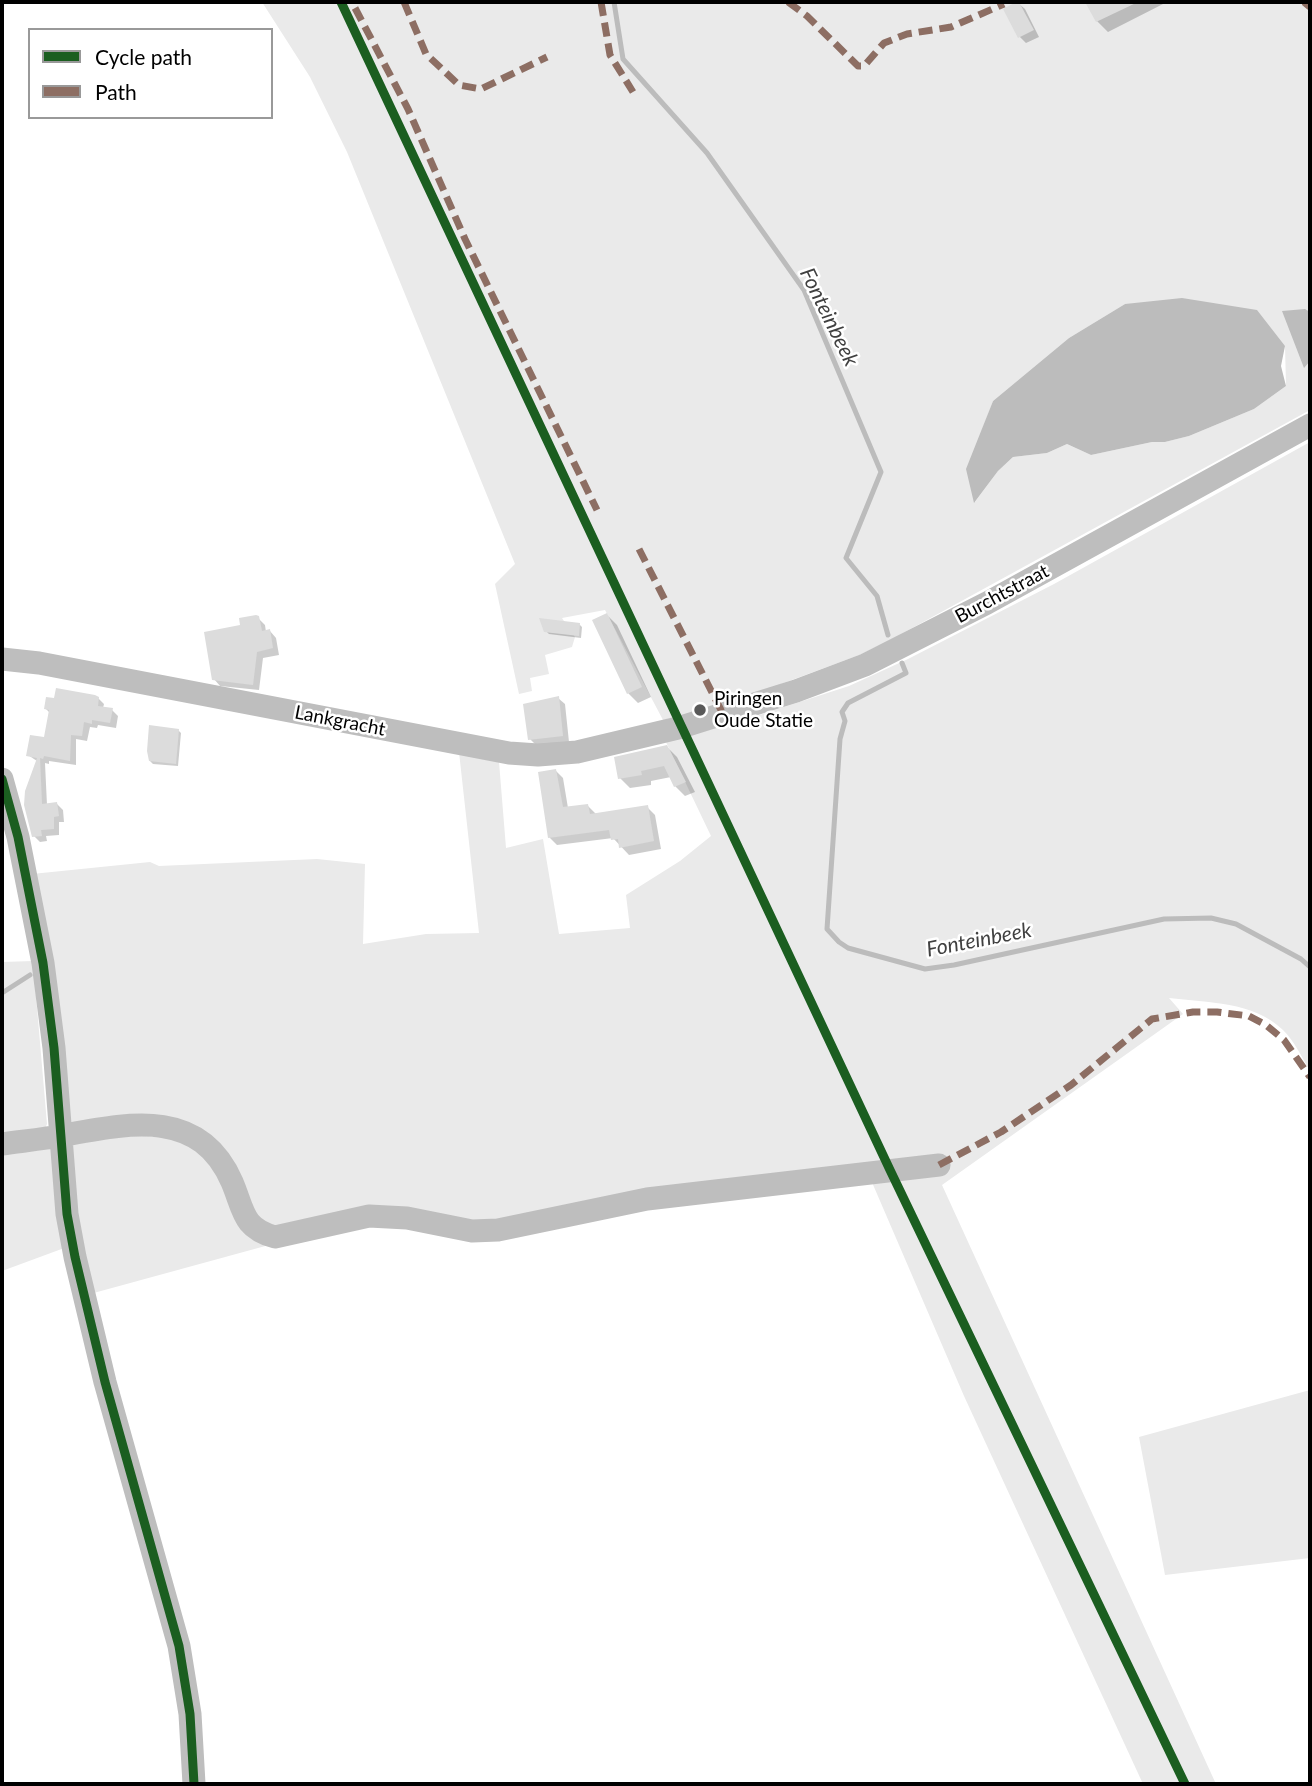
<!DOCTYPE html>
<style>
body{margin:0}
#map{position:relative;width:1312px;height:1786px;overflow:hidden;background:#fff;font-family:Lato,sans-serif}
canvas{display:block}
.frame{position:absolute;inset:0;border:4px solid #000;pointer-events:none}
.legend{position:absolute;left:28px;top:28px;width:245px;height:91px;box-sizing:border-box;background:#fff;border:2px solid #999;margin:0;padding:9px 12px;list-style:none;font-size:21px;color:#000}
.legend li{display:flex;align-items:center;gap:14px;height:35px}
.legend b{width:35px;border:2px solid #999}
</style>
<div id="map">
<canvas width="1312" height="1786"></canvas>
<div class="frame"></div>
<ul class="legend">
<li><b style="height:9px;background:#1b5e20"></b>Cycle path</li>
<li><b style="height:9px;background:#8d6e63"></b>Path</li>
</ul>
</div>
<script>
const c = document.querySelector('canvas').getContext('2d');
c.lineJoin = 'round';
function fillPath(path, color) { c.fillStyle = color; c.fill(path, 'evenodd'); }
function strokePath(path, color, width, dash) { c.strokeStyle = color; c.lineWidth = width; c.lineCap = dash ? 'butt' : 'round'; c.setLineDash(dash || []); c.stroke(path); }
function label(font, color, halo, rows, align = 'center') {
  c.font = font + ' Lato,sans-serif'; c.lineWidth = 5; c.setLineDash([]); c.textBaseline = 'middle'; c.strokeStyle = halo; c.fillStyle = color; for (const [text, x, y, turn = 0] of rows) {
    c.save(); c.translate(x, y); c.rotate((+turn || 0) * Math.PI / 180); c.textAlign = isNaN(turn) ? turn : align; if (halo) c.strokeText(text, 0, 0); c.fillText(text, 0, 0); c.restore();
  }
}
const green = new Path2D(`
 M262,2H1310V410L894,638L862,654L727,704L663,720L605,610L562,618L575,637L572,647L545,655L549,674L530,678L532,691L519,694L495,584L515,564L347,152L310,77ZM1125,304L1285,346L1286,386L1254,409L1189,436L1165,442H1152L1091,455L1067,444L1047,453L1013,457L998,471L975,502L982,430L993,401L1069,338Z
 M1310,442V1071C1302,1057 1294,1041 1283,1030C1253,1001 1208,1003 1169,998L1183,1014L942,1185L1216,1784H1143L964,1396L871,1180L477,1229L407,1212L264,1229L211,1143L69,1128L32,874L150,862L159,866L317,859L365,864L363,944L426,934L479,933L459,752L499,762L506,848L543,839L559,934L630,928L626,895L680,861L711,836L665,740L750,718L849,686L908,659L1054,584Z
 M33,961L47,1124L44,1131L2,1138V962Z
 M145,1128L202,1147L269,1245L90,1294L68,1146L82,1137Z
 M52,1145L67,1247L2,1271V1148Z
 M1310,1390V1558L1165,1575L1139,1437Z`);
const water = new Path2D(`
 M1182,298L1257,310L1285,346L1281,366L1286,386L1254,409L1189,436L1165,442H1152L1091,455L1067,444L1047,453L1013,457L998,471L974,503L966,469L993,401L1069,338L1125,304Z
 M1305,309L1310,312V361L1304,368L1282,311Z`);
const shadow = new Path2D(`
 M1087,2H1167L1108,32L1097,21Z
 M1018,3L1025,9L1039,37L1026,43L1019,36Z
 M607,615L617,625L651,697L638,703L628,693Z
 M258,618L265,625L266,632L270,631L276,638L279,655L263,658L259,690L220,686L214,679L242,627Z
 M579,624L582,627L581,638L549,634L546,631Z
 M98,698L104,704L103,708L112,710L118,716L116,728L98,725L97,728L90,727L87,741L76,739V765L49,761V764L45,763L47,805L57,804L63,810L64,822H59V835L46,836L47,841L40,842L34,836L37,761L28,755L46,739L50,713L46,709Z
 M558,698L565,704L569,742L537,746L530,739Z
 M178,730L181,733L178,766L153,764L150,761Z
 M667,747L677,757L695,792L685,796L675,786L671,777L651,781V785L630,788L620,778Z
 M555,770L563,778L568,808L588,806L597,815L647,807L655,815L661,849L629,855L613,838L557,845L549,837Z`);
const stream = new Path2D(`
 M614,2L623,59L707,153L804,290L881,472L846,558L877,596L888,635
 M902,663L906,673L848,703L842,712L845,721L840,739L827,929L839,942L848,948L925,969L954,965L1164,919L1211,918L1236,924L1301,959L1310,967
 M2,993L30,975`);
const building = new Path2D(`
 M1016,2H1019L1034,30L1018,38L1003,9Z
 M1085,2H1138L1096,22Z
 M607,613L642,687L627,694L592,620Z
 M256,615L259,616L262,631L270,629L273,648L257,652L253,685L212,680L204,632L240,625L239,618Z
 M539,618L580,623L579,636L544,632Z
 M56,688L95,695L99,697L98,706L113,708L110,723L92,720V724L84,722L82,736L71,735L70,761L44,756L43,759L40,758L42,804L57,802L59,816L54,817V829L41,830L42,836L32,837L24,805L25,791L37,758L26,756L30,735L44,737L49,710L44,709L46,697L54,698Z
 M559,696L563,736L528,740L523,704Z
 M149,725L179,729L176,764L149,761L147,751Z
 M667,745L686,782L674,787L664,766L641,771L642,775L618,779L614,757Z
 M556,769L563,807L588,804L590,814L648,805L654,841L619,848L618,839L611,840L609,830L548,838L538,772Z`);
const minor = new Path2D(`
 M2,659L39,663L509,753L538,755L577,752L678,728L796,691L865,665L987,603L1310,425
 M2,779L18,837L43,963L54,1048L67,1214L75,1257L105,1382L179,1646L190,1714L194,1784
 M2,1144C23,1141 44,1139 65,1135C130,1123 200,1108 232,1182C244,1210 242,1228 275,1237L369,1216L407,1218L472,1231L498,1230L647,1199L939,1165`);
const quiet = new Path2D(`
 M404,2L426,54L459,85L481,89L547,57
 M601,2L610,55L633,92
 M788,2L807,16L858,66H864L884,43L907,34L951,27L1004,4
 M1304,2L1310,7
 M355,8L408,109L465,239L597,510
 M639,549L723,714
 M939,1165L1001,1132L1071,1085L1152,1019L1193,1012H1217L1249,1016L1266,1025L1284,1040L1310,1077`);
const cycleway = new Path2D(`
 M341,2L890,1170L1185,1784
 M2,779L18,837L43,963L54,1048L67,1214L75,1257L105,1382L179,1646L190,1714L194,1784`);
const markers = [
 [700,710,7,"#595959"]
];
const streetNames = [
 ["Burchtstraat",1002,594,-28],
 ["Lankgracht",340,721,11]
];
const poiNames = [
 ["Piringen",714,699],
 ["Oude Statie",714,721]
];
const waterNames = [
 ["Fonteinbeek",829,317,64],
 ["Fonteinbeek",979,940,-11]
];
fillPath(green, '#eaeaea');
fillPath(water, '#bcbcbc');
fillPath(shadow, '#0003');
strokePath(stream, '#bcbcbc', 5);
fillPath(building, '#dcdcdc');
strokePath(minor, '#bebebe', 23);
strokePath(quiet, '#8d6e63', 7, [14, 7]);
strokePath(cycleway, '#1b5e20', 9);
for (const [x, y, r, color] of markers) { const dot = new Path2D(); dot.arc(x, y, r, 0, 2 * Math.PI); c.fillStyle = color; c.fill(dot); strokePath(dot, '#fff', 2.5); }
label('19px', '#000', '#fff', streetNames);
label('19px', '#000', '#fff', poiNames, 'left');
label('italic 21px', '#404040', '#fff', waterNames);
</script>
